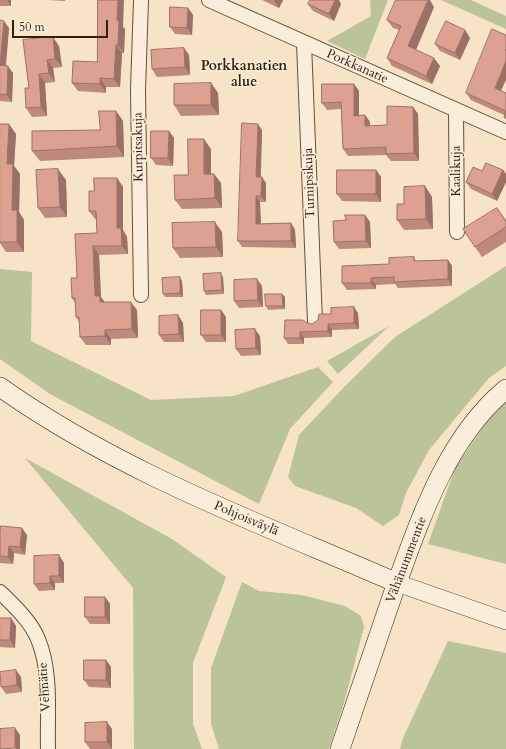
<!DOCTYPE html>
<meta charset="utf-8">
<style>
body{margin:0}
#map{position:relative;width:506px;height:749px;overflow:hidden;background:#f7e3c6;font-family:Cardo,serif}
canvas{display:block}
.scale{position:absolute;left:12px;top:20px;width:96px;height:18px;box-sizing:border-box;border:2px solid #2d200d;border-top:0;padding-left:5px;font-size:12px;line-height:14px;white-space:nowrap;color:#2d200d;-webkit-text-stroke:3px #faedda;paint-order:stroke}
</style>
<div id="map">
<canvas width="506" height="749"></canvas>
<div class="scale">50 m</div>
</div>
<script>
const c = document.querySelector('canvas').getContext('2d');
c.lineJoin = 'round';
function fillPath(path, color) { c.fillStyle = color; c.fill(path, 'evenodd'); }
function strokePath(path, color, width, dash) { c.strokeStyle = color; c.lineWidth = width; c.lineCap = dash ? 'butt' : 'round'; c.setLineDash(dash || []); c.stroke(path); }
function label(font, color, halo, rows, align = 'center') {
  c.font = font + ' Cardo,serif'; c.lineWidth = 3; c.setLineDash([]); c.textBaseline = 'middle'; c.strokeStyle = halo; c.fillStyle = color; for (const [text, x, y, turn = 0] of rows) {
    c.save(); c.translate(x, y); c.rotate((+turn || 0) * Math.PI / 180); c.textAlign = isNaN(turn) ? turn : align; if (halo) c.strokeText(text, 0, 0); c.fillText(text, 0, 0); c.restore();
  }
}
const green = new Path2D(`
 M370,0H388L365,59L327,41L371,16Z
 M441,0H471L506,16V29Z
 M506,266V366L489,378L429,450L406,493L399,515L383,526L356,508L295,486L288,477L299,435L344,387L395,337Z
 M0,269L32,272L31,341L151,400L234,396L318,367L333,382L290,429L259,504L50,394L0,359Z
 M389,326L338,374L327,361Z
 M506,400V564L428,544L455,468L496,408Z
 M25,458L172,539L226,577L193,663V724L202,749H134L133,588Z
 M242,582L259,591L302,595L345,606L361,616L364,627L344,703L329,749H219L211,724V668Z
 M448,641L506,653V749H400L403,738Z`);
const minor = new Path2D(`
 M141,0L138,90L141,295
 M209,0L506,132
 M304,43L315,322
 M456,111L457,232
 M0,592C14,606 30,620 38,639C52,673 47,714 48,749`);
const tertiary = new Path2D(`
 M397,583L506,621`);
const secondary = new Path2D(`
 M0,387C121,473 262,524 397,583
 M340,749C358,697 376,644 394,591C420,520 446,439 506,389`);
const wall = new Path2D(`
 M0,0H11V6H0Z
 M48,0H65V1Z
 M262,0H283L279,8Z
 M308,4H341L334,21L313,11Z
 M434,7L416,50L440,66L432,84L392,66L387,58L399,30L393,28L387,20Z
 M188,8L193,15L192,35L175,34L170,27Z
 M0,20L9,28L6,65L13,73L12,102L0,101Z
 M123,27L125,29L124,53H122L120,87H106V93L78,91L72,83L97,62Z
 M465,30L470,38L460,60L440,51L435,44Z
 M23,40L59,46L62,67L53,68L55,82L45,83L47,116L32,117L26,108L29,88Z
 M184,48L189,55L190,75L157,77L152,69Z
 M211,83L218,93L219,115L181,116L174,105Z
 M354,84L359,91V116L365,115L370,122V126L387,125L413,107L418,114L419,161H391L386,155L348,156L343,149L341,109L327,110L322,103Z
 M501,91L506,93V120L504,117V115L471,100L466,93Z
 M116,111L123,121L124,157L40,161L32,151L100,130Z
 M0,124L16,134L14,166L20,174L19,212L24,220V252H6L0,243Z
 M262,130L261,177L266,183V202H260L261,224L291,223L295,230L296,248L242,247L238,241Z
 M169,131L174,138L173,166L156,165L151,158Z
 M211,149V174H214L221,183L222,208L182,209L175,200L188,175Z
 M376,170L381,177V202L342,201L337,194Z
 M503,170L506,174V182L497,201L471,189L466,182L482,171Z
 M117,178L123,187V230L127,237L128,254L99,255L101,297L105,302L137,310L138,338L111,339V345H86L80,337L79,322L76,317V304L72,298L77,278L97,233L96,219H95L89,211L94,191Z
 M66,180L67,217L45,218L38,208Z
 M425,186L432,197L433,229L404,230L397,220L404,204Z
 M497,208L506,220V242L482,257L475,247Z
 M365,215L370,222L371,248L339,249L334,242L346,220Z
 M222,232L223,257L180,258L173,248Z
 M414,257L416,261L448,260L452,266V286L398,288L395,284L376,285V289L347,290L342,283L389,264Z
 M223,277L224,294L206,295L204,291Z
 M182,281L183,297H165L163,294Z
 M262,286L263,307L239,308L234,301Z
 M282,294L285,297V309L268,310L266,306Z
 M221,310L226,317V342H206L201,335Z
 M358,313L359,329L332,330V337L304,338V344H288L284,338L307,323L312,324Z
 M178,315L183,323L184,342H164L159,335Z
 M260,336L261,355L241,356L236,349Z
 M0,534L27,535L25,555L14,553L13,564L0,563Z
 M64,563V583H55V590L39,591L34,584Z
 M105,597L110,604V624H90L85,617Z
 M0,618H11L16,626L15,648L0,647Z
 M106,660L111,667V688L89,687L84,680Z
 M21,677L22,692L6,694L1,687Z
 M112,729V749H90L85,742Z`);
const shadedWall = new Path2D(`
 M7,0H11V6Z
 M118,0H124L123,27L125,29L124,53L118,45L117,20Z
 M274,0H283L279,8Z
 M335,0H339L341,4L334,21L329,14Z
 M428,0H430L434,7L414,54L408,46Z
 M188,8L193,15L192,35L187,28Z
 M4,21L9,28L5,72L0,65Z
 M465,30L470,38L460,60L455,53Z
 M53,37L59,46L62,67L55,59Z
 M116,45L122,53L120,87L114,79Z
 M184,48L189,55L190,75L185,67Z
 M434,58L440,66L432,84L426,76Z
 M47,60L53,68L55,82L49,73Z
 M506,61V80L499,95L495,88Z
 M8,66L13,73L12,102L7,95Z
 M39,74L45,83L47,116L41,107Z
 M100,78L106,87V93L100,84Z
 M211,83L218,93L219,115L211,105Z
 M354,84L359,91V123L354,116Z
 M413,107L418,114L419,161L414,153Z
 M116,111L123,121L124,157L117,146Z
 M365,115L370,122V133L365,126Z
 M9,124L16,134L14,166L20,174L19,212L24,220V252L17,242L12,210L7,164Z
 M258,124L262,130L260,183L256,177Z
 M169,131L174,138L173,166L168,158Z
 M204,139L211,149V184L204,174Z
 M58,169L66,180L67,217L60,207Z
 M376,170L381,177V202L376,194Z
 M503,170L506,174V182L497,201L492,194Z
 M214,174L221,183L222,208L215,198Z
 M262,177L266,183V202L261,196Z
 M117,178L123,187V230L127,237L128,254L122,246L117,228Z
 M425,186L432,197L433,229L426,219Z
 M256,196L260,202L261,231L256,224Z
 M365,215L370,222L371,248L366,241Z
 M215,222L222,232L223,257L216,247Z
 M291,223L295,230L296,248L291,241Z
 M93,246L99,255L101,297L106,304V311L95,296Z
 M448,260L452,266V286L448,279Z
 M221,273L223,277L224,294L222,290Z
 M180,277L182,281L183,297L180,293Z
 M371,278L376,285V289L371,283Z
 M257,279L262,286L263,307L258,300Z
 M282,294L285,297V309L283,306Z
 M131,302L137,310L138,338L132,329Z
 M354,307L358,313L359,329L354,323Z
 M221,310L226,317V342L221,335Z
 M178,315L183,323L184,342L179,334Z
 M328,324L332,330V337L328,331Z
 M255,329L260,336L261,355L256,348Z
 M105,330L111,339V345L105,336Z
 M300,332L304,338V344L300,338Z
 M22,528L27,535L25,555L20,547Z
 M9,546L14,553L13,564L8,557Z
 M59,555L64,563V583L59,576Z
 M50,576L55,583V590L50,583Z
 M105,597L110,604V624L105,617Z
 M11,618L16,626L15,648L10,640Z
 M106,660L111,667V688L106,680Z
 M16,670L21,677L22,692L17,685Z
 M107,722L112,729V749L107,742Z
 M15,728L20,735V749H16L15,748Z`);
const building = new Path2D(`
 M98,0H118L117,20L119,21L118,45H116L114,79L100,78V84L72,83L73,61L97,62Z
 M310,0H335L329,14L308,4Z
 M396,0H428L408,46L434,58L426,76L387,58L401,26L387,20Z
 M170,7L188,8L187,28L170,27Z
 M0,20L4,21L0,65L8,66L7,95L0,94Z
 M446,21L465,30L455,53L435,44Z
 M492,29L506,35V49L505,50L506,51V61L495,88L506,93V118L504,117L506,111L466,93Z
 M53,37L55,59L47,60L49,73L39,74L41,107L26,108L25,88H29L23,40Z
 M184,48L185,67L152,69L151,50Z
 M211,83V105H174V84Z
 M322,84H354V116L365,115V126L387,125V106L413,107L414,153L386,154V147L343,149L341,102L322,103Z
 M99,111H116L117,146L32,151V131L100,130Z
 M242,123L258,124L256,177H262L261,196H256V224L291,223V241H238Z
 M0,124H9L7,164H13L12,210H17V242H0Z
 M151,131H169L168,158H151Z
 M188,139H204V174H214L215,198L175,200L174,175H188Z
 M486,163L503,170L492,194L466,182L473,167L482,171Z
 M58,169L60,207L38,208L36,170Z
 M337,170H376V194H337Z
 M94,178H117V228H121L122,246H93L95,296H100V302H131L132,329L105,330V336L80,337L79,317H76L75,298H72L71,278H77L75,234L97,233L96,211H89V191H94Z
 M425,186L426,219L397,220V204H404V187Z
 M497,208L506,222V227L475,247L463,229Z
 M345,215H365L366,241L334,242L333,221L346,220Z
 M215,222L216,247L173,248L172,223Z
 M414,257V261L448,260V279L394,282V277L371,278V283H342V266L389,264V258Z
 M221,273L222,290L204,291L203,274Z
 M180,277V293L163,294L162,278Z
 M257,279L258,300L234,301V280Z
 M265,294H282L283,306H266Z
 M354,307V323L328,324V331L300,332V338H284L285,320H303L307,323L312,324L318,320L319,314H331V308Z
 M201,310H221V335H201Z
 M178,315L179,334L159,335V316Z
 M255,329L256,348L236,349L235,330Z
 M1,526L22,528L20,547L9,546L8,557L0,556V534Z
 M59,555V576H50V583L34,584V556Z
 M85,597H105V617H85Z
 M0,618H11L10,640H0Z
 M84,660H106V680H84Z
 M16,670L17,685L1,687L0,672Z
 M107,722V742H85V723Z
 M15,728V748L0,749V729Z`);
const streetNames = [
 ["Porkkanatie",357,67,24],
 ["Kurpitsakuja",139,147,-91],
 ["Kaalikuja",457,171,-90],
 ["Turnipsikuja",310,183,-92],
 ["Pohjoisväylä",246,519,23],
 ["Vähänummentie",407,560,-69],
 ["Vehnätie",45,687,-94]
];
const neighbourhoodNames = [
 ["Porkkanatien",244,67],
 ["alue",244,83]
];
fillPath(green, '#bac497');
strokePath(minor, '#60513b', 16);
strokePath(tertiary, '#60513b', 18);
strokePath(secondary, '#2d200d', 20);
strokePath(minor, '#faedda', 14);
strokePath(tertiary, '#faedda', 17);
strokePath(secondary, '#faedda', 19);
fillPath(wall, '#be8a7e');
fillPath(shadedWall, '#9b7166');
fillPath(building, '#dda192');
strokePath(building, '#9b7166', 1);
label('13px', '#2d200d', '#faedda', streetNames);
label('bold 14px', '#2d200d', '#faedda', neighbourhoodNames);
</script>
